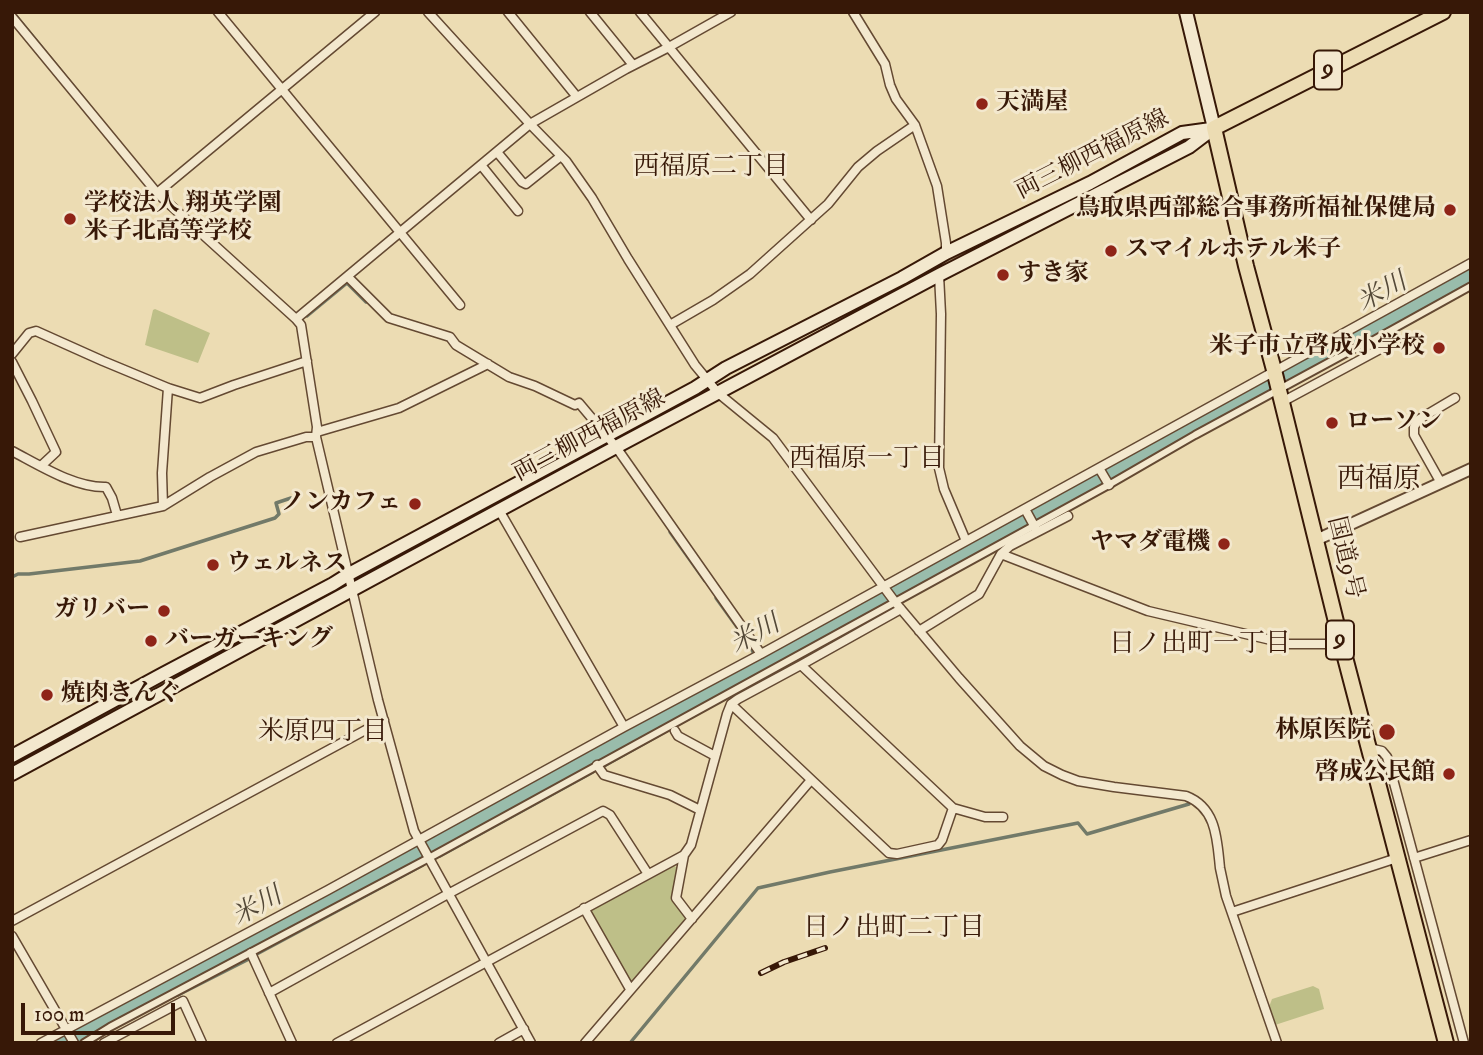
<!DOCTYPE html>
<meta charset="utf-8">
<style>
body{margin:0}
#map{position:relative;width:1483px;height:1055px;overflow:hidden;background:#ecdcb3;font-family:"IM FELL DW Pica",serif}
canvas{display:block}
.frame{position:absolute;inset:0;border:14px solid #371807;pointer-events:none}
.scale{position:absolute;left:21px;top:1003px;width:154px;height:32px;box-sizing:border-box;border:4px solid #371807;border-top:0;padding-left:9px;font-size:21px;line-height:24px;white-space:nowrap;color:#371807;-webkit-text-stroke:5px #f3e8ce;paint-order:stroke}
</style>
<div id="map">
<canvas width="1483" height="1055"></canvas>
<div class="frame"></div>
<div class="scale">100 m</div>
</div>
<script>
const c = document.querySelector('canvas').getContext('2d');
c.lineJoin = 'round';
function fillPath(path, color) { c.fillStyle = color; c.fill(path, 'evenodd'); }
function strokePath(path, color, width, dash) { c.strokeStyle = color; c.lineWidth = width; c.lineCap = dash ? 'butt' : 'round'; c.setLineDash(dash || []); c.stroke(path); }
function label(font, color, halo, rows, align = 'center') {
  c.font = font + ' "IM FELL DW Pica","Noto Serif JP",serif'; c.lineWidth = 6; c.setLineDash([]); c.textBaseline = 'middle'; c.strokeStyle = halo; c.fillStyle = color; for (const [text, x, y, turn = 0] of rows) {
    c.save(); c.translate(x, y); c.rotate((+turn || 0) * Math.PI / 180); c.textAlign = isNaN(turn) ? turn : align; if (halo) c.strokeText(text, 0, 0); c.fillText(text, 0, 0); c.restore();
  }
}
const green = new Path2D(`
 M155,309L210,333L198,363L145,345L153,310Z
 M602,445L603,447L361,577L362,575Z
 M334,590L331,594L12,766V764Z
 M673,865L679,869L672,899L685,915V920L632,981L628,980L591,913L593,909Z
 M1313,986L1319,989L1324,1009L1275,1025L1269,1007L1272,999Z`);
const stream = new Path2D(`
 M13,12L89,105
 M307,316L347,283L366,302
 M670,532L705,581
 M12,577L18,574H29L140,561L275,518L279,514L276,503L291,498
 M716,598L750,645L753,652
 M604,766L713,705
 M440,856L593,772
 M255,955L423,865
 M178,995L249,959
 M630,1043L758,888L830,872L1078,823L1087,834L1189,804`);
const river = new Path2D(`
 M66,1043L300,918L543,784L743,677L1471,275`);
const pedestrian = new Path2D(`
 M84,1043L110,1027L429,858L1112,483L1195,435L1361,345L1370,342L1471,286`);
const minor = new Path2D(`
 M218,12L460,305
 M428,12L530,124L566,161L592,198L628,259L695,365L718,393L773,438L895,602L959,678L1020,746L1044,766L1062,775L1078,781L1114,787L1186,796C1217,808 1217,840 1220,868C1222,877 1224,887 1226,896L1277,1043
 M508,12L577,97
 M590,12L633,65
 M640,12L811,220
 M853,12L885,64L890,85L896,99L915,125L937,186L946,243V253
 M12,17L157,193L296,319L301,325L317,427L316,437L378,700L414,831L531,1043
 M497,152L522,182L526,184L561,156
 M481,165L518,211
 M157,193L375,12
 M939,275L941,314L939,468L944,489L966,541
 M348,277L389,318L450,337L456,345L509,377L535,386L575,405L579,403L616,447L761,654
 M296,319L530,124L626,69L669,47L731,12
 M670,325L713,300L750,274L828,204L858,167L877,151L915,125
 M12,354L29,333L36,331L103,361L168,388L200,398L234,385L307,361
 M12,362L32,401L56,452L41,466
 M1282,402L1397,340
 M317,432L399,408L488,364
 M12,451C39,465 75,488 106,487L112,498L117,515
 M1099,468L1109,485
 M1441,483L1414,435V427L1418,420L1455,398
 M163,506L162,473L168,388
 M1025,509L1037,531
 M499,510L624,727
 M20,537L163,506L210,477L256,452L306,437H316
 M1001,554L1148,611L1288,644H1329L1341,642
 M919,631L979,594L1001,554L1010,546L1068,516
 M731,704L889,853L897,854L938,845L942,840L953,808L801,665
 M675,731L678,736L715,756
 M1369,748L1382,751L1387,757L1464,1043
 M597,765L604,775L670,795L700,810
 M953,808L985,817H1003
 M684,855L676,898L692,919
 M1414,858L1471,840
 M584,908L630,989
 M1232,912L1397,858
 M12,921L384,720
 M12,936L74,1043
 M251,953L292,1043
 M269,993L448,894L603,811L610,815L648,874
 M41,1043L328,890L624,727L761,654L1471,263
 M104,1043L183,1001L202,1043
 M337,1043L684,855L691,845L727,714L731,704L738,699L801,665L901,609
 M499,1043L524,1029
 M585,1043L811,780`);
const tertiary = new Path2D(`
 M1316,540L1471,469`);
const secondary = new Path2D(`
 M1186,12L1214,128
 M12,756L161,675L333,584L349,574L695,388L726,368L902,278L946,253L1090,183L1182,133L1211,129
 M12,774L616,447L939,275L1189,147L1214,128`);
const trunk = new Path2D(`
 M1443,12L1214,128L1246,266L1274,370L1341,642L1446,1043`);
const rail = new Path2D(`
 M761,973L784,962L825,948`);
const markers = [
 [982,104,7,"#8f2418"],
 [1450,210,7,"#8f2418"],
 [70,219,7,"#8f2418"],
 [1111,251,7,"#8f2418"],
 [1003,275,7,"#8f2418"],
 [1439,348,7,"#8f2418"],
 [1332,423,7,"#8f2418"],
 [415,504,7,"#8f2418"],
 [1224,544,7,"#8f2418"],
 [213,565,7,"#8f2418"],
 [164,611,7,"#8f2418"],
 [151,641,7,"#8f2418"],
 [47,695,7,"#8f2418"],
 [1387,732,9,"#8f2418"],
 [1449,774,7,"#8f2418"]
];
const shields = [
 [1328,70,28],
 [1340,640,28]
];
const shieldNames = [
 ["9",1328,70],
 ["9",1340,640]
];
const poiNames = [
 ["天満屋",996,104],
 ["学校法人 翔英学園",84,205],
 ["米子北高等学校",84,233],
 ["鳥取県西部総合事務所福祉保健局",1436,210,"right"],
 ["スマイルホテル米子",1125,251],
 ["すき家",1017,275],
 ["米子市立啓成小学校",1425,348,"right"],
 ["ローソン",1346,423],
 ["ノンカフェ",401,504,"right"],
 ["ヤマダ電機",1210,544,"right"],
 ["ウェルネス",227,565],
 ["ガリバー",150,611,"right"],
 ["バーガーキング",165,641],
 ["焼肉きんぐ",61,695],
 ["林原医院",1371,732,"right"],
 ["啓成公民館",1435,774,"right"]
];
const streetNames = [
 ["両三柳西福原線",1093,156,-27],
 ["両三柳西福原線",590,437,-28],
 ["国道9号",1344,558,76]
];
const neighbourhoodNames = [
 ["西福原二丁目",711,169],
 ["西福原一丁目",867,461],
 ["日ノ出町一丁目",1200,646],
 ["米原四丁目",323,734],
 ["日ノ出町二丁目",894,930]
];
const waterNames = [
 ["米川",1383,294,-29],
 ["米川",756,636,-29],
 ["米川",258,908,-29]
];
const quarterNames = [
 ["西福原",1379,481]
];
fillPath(green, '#bebf88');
strokePath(stream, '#727a69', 3.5);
strokePath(river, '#99bcab', 19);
strokePath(pedestrian, '#644932', 10);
strokePath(minor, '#644932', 11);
strokePath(tertiary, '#644932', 14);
strokePath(secondary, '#371807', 16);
strokePath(trunk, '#371807', 18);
strokePath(pedestrian, '#f3e8ce', 6);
strokePath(minor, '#f3e8ce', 8);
strokePath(tertiary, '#f3e8ce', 10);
strokePath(secondary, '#f3e8ce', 12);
strokePath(trunk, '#ecdcb3', 14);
strokePath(rail, '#371807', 6);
strokePath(rail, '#f3e8ce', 3.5, [10]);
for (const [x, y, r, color] of markers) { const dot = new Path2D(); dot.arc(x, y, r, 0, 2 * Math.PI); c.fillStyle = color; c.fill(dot); strokePath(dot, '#f3e8ce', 2.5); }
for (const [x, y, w] of shields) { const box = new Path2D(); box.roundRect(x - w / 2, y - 19.5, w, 39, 5); c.fillStyle = '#f3e8ce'; c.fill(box); strokePath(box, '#371807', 2); }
label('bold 23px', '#371807', null, shieldNames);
label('bold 24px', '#371807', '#f3e8ce', poiNames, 'left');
label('24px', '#371807', '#f3e8ce', streetNames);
label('26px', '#371807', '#f3e8ce', neighbourhoodNames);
label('italic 26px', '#544938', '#f3e8ce', waterNames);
label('28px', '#371807', '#f3e8ce', quarterNames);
</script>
